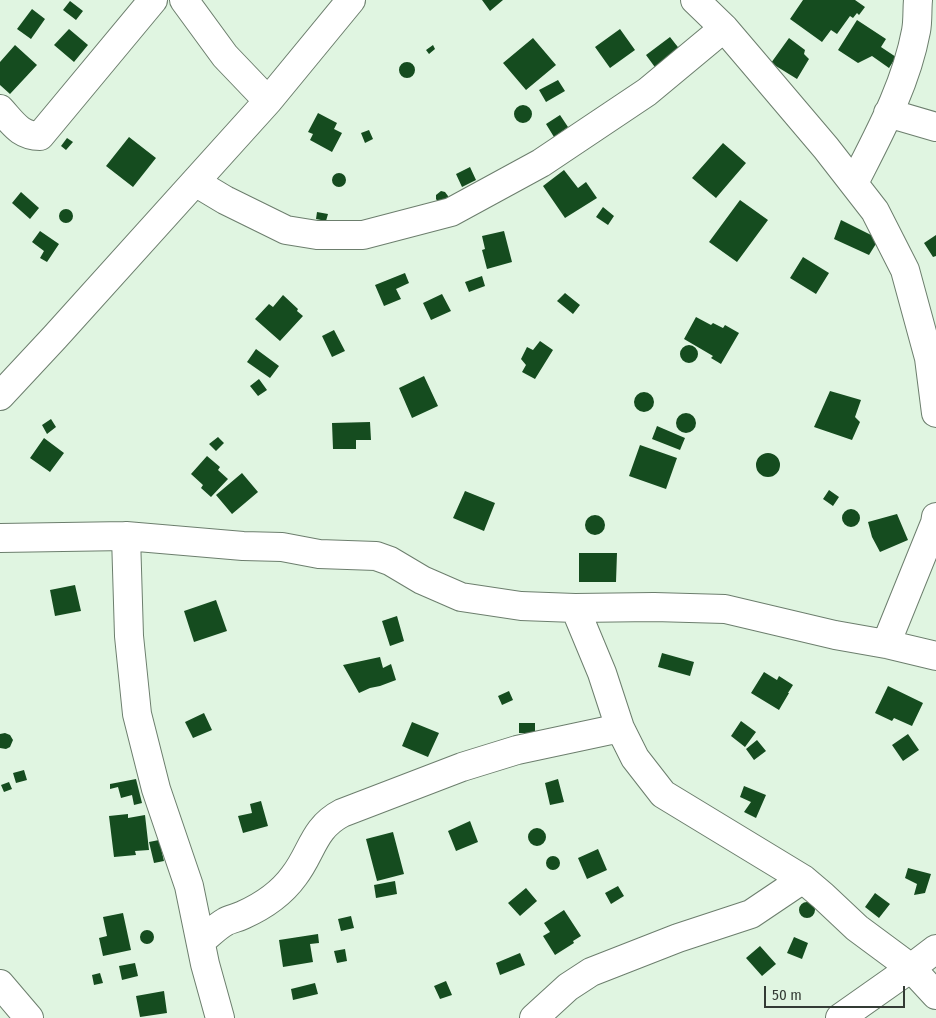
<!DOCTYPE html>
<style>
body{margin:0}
#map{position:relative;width:936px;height:1018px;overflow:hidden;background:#e0f5e1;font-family:"Fira Sans Condensed",sans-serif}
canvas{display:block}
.scale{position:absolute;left:764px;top:986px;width:141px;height:22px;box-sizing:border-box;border:2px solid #333b34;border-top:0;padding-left:6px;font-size:15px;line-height:18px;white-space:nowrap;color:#333b34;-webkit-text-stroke:4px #e0f5e1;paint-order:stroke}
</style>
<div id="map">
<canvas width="936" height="1018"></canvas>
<div class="scale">50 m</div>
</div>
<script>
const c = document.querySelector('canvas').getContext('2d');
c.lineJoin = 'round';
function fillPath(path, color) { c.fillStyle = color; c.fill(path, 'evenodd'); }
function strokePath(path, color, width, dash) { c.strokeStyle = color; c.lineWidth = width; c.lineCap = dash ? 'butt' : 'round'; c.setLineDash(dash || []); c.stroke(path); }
const building = new Path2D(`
 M482,0H503L490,11Z
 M803,0H855L865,7L859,15L857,13L853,18L850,16L837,34L831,30L822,42L790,19Z
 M70,1L83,11L76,20L63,10Z
 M32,9L45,19L31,39L17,29Z
 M857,20L886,39L881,47L896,57L889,68L872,56L858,63L838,50Z
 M69,29L88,45L74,62L54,45Z
 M620,29L635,50L610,68L595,47Z
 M670,37L681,51L657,70L646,55Z
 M533,38L556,65L526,90L503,63Z
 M789,38L805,50L804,54L809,59L797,79L771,63Z
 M15,45L37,65L10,94L0,85V62Z
 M433,45L435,49L429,54L426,50Z
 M399 70a8 8 0 1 1 16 0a8 8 0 1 1-16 0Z
 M558,80L565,91L546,102L539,90Z
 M514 114a9 9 0 1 1 18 0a9 9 0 1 1-18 0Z
 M318,113L337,123L334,129L342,133L332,152L310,140L313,134L308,132Z
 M560,115L568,127L554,137L546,124Z
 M369,130L373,139L365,143L361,133Z
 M129,137L156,158L133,187L106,166Z
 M67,138L73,142L66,150L61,146Z
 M723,143L746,163L716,198L692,178Z
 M470,167L476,180L462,187L456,174Z
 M564,170L578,188L586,182L597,198L565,218L543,186Z
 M332 180a7 7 0 1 1 14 0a7 7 0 1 1-14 0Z
 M441,191L445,192L448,196V199L438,202L436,199V195Z
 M21,192L39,208L30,219L12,203Z
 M740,200L768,220L737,262L709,242Z
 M603,207L614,216L608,225L596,217Z
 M59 216a7 7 0 1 1 14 0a7 7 0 1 1-14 0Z
 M317,212L328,214L326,221L316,219Z
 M841,220L879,239L869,255L834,239Z
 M40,231L59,244L47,262L40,258L44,251L32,242Z
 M504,231L512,262L487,269L482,250L485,249L482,236Z
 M936,235V256L933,257L924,243Z
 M803,257L829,273L816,294L790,278Z
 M405,273L409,283L396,289L401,299L384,306L375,285Z
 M482,276L485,286L469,292L465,282Z
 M565,293L580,305L573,314L557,301Z
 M442,294L451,311L431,320L423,303Z
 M283,295L298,309L297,311L303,316L280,341L255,319L269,304L273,307Z
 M696,317L711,325L713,323L723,328L725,325L739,333L721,364L711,358L713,356L684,339Z
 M334,330L345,351L332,357L322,336Z
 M540,341L553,350L535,379L522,372L526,365L521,359L527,347L533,350Z
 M680 354a9 9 0 1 1 18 0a9 9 0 1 1-18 0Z
 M256,349L279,366L270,378L247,362Z
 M424,376L438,406L412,418L399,388Z
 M259,379L267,390L258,396L250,386Z
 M830,391L861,400L855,417L860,422L852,440L814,427Z
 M634 402a10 10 0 1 1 20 0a10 10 0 1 1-20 0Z
 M676 423a10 10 0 1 1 20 0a10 10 0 1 1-20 0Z
 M51,419L56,427L47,434L42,425Z
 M370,422L371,440H356V449H333L332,423Z
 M657,426L685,438L680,450L652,439Z
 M218,437L224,443L216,451L209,444Z
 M44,438L64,453L50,472L30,458Z
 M640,445L677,458L666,489L629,476Z
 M756 465a12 12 0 1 1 24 0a12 12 0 1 1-24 0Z
 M207,456L220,467L218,470L228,479L211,497L201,488L203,485L191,474Z
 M242,473L258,492L232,514L216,495Z
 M829,490L839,497L833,506L823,499Z
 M465,491L495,503L484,531L453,518Z
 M842 518a9 9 0 1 1 18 0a9 9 0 1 1-18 0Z
 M897,514L908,540L880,552L872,537L868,522Z
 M585 525a10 10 0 1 1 20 0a10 10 0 1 1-20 0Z
 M579,553H617L616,582H579Z
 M75,585L81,611L55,616L50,590Z
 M216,600L227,631L194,642L184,611Z
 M397,616L404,641L390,646L382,621Z
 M662,653L694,662L690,676L658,667Z
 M380,657L383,668L391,664L396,680L380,686L370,688L359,693L343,665Z
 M764,672L777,680L779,676L793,685L788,693H789L779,710L751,693Z
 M888,686L923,703L912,726L894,718L892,721L875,713Z
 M509,691L513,700L502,705L498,696Z
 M204,713L212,730L193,738L185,722Z
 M741,721L756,732L745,747L731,736Z
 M412,722L439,733L428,757L402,746Z
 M519,723H535V733H519Z
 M5,733L10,735L13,740L10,747L6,749L0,748V734Z
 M908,734L919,750L903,761L892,745Z
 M757,740L766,751L754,760L746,749Z
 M24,770L27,780L16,783L13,773Z
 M136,779L142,803L134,805L132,795L121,798L118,787L110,789V784Z
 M558,779L564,802L550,805L545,783Z
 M9,782L12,789L4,792L1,785Z
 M744,786L766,795L756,818L744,812L751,802L740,797Z
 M261,801L268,826L243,833L238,816L252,813L250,804Z
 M128,814V818L145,815L149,850L135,851L136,855L114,857L109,816Z
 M470,821L478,842L456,851L448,831Z
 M528 837a9 9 0 1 1 18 0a9 9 0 1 1-18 0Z
 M393,832L404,874L377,881L366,839Z
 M159,840L164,861L154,863L149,842Z
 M598,849L607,870L587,879L578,858Z
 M546 863a7 7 0 1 1 14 0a7 7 0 1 1-14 0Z
 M908,868L931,874L925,893L914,895L917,884L905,878Z
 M395,881L397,894L376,898L374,885Z
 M618,886L624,896L611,904L605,893Z
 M526,888L537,901L520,916L508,903Z
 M875,893L890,904L879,918L865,907Z
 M799 910a8 8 0 1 1 16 0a8 8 0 1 1-16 0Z
 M564,910L581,936L573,941L574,943L555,955L543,936L550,932L544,923Z
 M123,913L131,950L103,956L99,938L107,936L103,917Z
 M351,916L354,928L341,931L338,919Z
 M140 937a7 7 0 1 1 14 0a7 7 0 1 1-14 0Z
 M318,934L319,943L310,944L313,962L283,967L279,940Z
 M794,937L808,943L802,959L787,953Z
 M760,946L776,964L762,976L746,958Z
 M345,949L347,961L337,963L334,951Z
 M520,953L525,965L500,975L496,963Z
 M135,963L138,976L122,980L119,966Z
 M100,973L103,983L94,985L92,975Z
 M446,981L452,995L440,999L434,986Z
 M315,983L318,994L293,1000L291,989Z
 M164,991L167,1013L140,1017L136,996Z`);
const minor = new Path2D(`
 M184,0L225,56L268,101
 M695,0L724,28L753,62L826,148L875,211L905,270L929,358L936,413
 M0,109C13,123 20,136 40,136L153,0
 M888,113L936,127
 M195,182L225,200L286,230L317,235H363L451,212L541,163L647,92L724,28
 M854,183C879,134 906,85 916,31C918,21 917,10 918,0
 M0,396L55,337L268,101L351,0
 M126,536L129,636L137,714L156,789L189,886L205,964L220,1018
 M0,538L126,536L243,546L282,547L319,554L376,556L390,561L422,580L461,597L521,606L575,608L654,607L725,609L835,635L886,644L936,656
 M575,608L602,673L620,728L635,758L663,794L803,879L823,896L857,928L911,968L936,995
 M886,644L935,523L936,517
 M201,941C209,935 216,927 225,922C230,919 237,918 243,915C263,906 281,894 294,876C312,853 313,828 342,813L462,767L517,750L620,728
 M0,984L29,1018
 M534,1018L568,987L591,972L678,938L751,914L803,879
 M840,1018L911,968L936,949`);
fillPath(building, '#154c1f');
strokePath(minor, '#6c7e6d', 30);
strokePath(minor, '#fff', 28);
</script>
